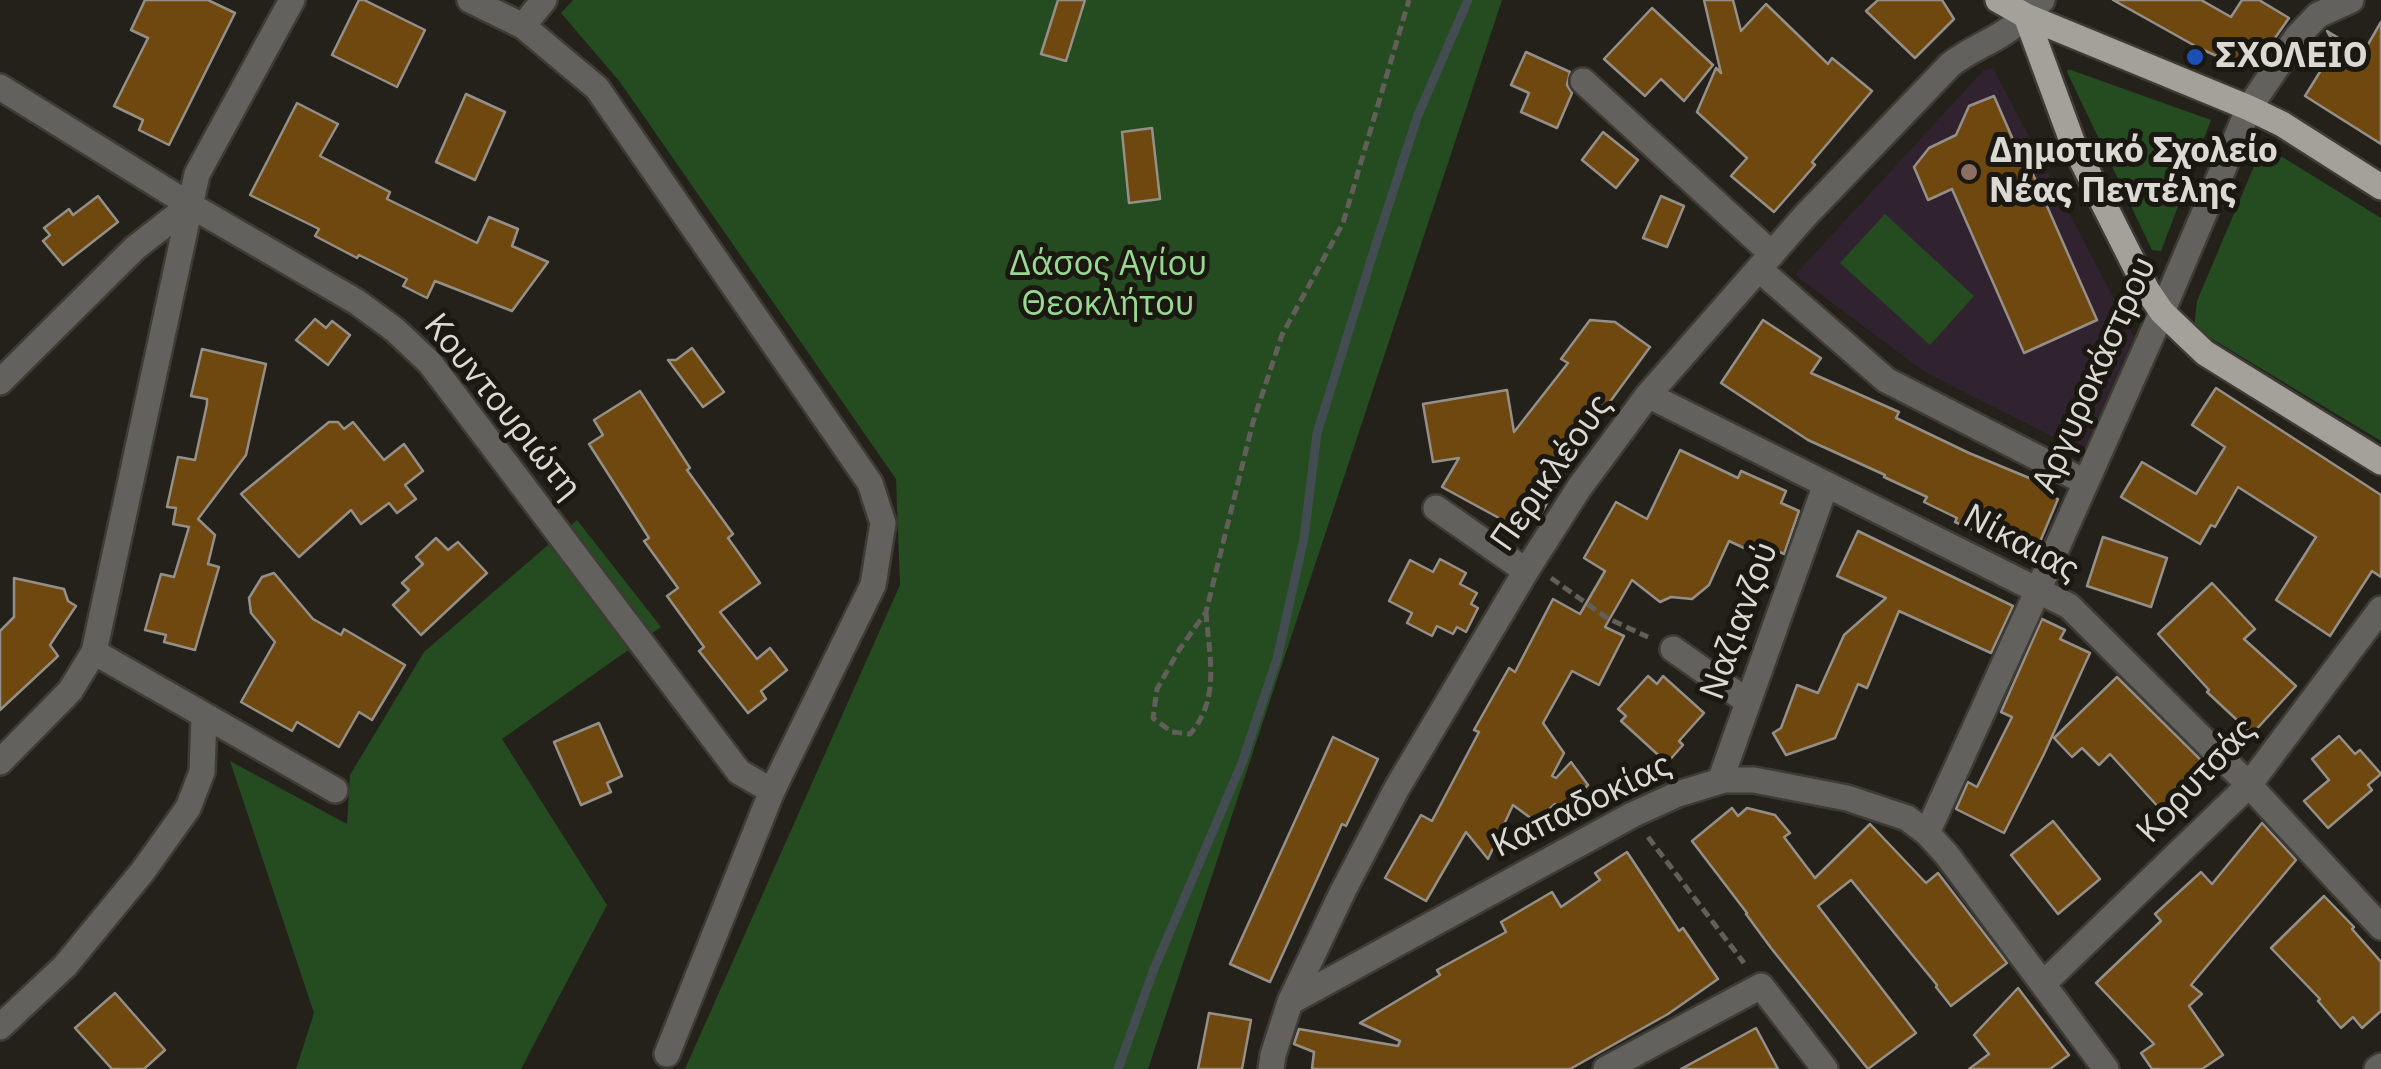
<!DOCTYPE html>
<meta charset="utf-8">
<style>
body{margin:0}
canvas{display:block;background:#24201a}
</style>
<canvas width="2381" height="1069"></canvas>
<script>
const c = document.querySelector('canvas').getContext('2d');
c.lineJoin = 'round';
function fillPath(path, color) { c.fillStyle = color; c.fill(path, 'evenodd'); }
function strokePath(path, color, width, dash) { c.strokeStyle = color; c.lineWidth = width; c.lineCap = dash ? 'butt' : 'round'; c.setLineDash(dash || []); c.stroke(path); }
function label(font, color, halo, rows, align = 'center') {
  c.font = font + ' "IBM Plex Sans",sans-serif'; c.lineWidth = 10; c.setLineDash([]); c.textBaseline = 'middle'; c.strokeStyle = halo; c.fillStyle = color; for (const [text, x, y, turn = 0] of rows) {
    c.save(); c.translate(x, y); c.rotate((+turn || 0) * Math.PI / 180); c.textAlign = isNaN(turn) ? turn : align; if (halo) c.strokeText(text, 0, 0); c.fillText(text, 0, 0); c.restore();
  }
}
const education = new Path2D(`
 M1993,68L2134,337L2083,452L1925,372L1795,275L1984,70Z`);
const green = new Path2D(`
 M573,0H1502L1148,1069H685L900,585L896,479L620,82L561,13Z
 M2068,69L2211,120L2161,251L2152,250L2067,72Z
 M2263,145L2381,218V441L2194,328L2197,301Z
 M1885,214L1974,296L1930,345L1840,263Z
 M577,520L661,627L502,739L607,905L521,1069H296L314,1013L230,761L347,824L350,775L424,652Z`);
const stream = new Path2D(`
 M1118,1069L1154,969L1242,763L1277,659L1304,538L1317,433L1376,244L1418,115L1468,0`);
const building = new Path2D(`
 M145,0H208L235,13L169,145L139,130L143,120L114,106L148,38L131,30Z
 M359,0H364L425,30L397,87L332,55Z
 M1058,0H1085L1066,61L1041,54Z
 M1704,0H1733L1741,31L1766,4L1828,64L1832,58L1872,91L1812,162L1815,165L1774,212L1731,176L1747,158L1697,112L1716,68L1721,73Z
 M1878,0H1942L1954,19L1915,58L1866,11Z
 M2113,0H2201L2231,17L2242,0H2259L2289,18L2256,65L2232,63L2197,47Z
 M1652,8L1713,65L1684,101L1661,79L1645,96L1604,59Z
 M2381,22V144L2305,96L2336,46L2327,31L2363,53Z
 M1526,52L1570,72L1567,85L1572,93L1557,128L1521,112L1529,93L1511,85Z
 M466,94L505,112L475,180L436,162Z
 M1994,96L2021,158L2025,156L2097,320L2024,353L1952,189L1928,200L1914,167L1929,148L1956,135L1969,106Z
 M297,103L338,124L320,156L390,192L387,199L477,243L489,217L518,229L512,246L548,262L512,311L435,281L427,298L403,286L407,279L359,255L357,258L315,236L319,229L250,195Z
 M1152,128L1160,199L1129,203L1122,132Z
 M1603,132L1638,160L1616,188L1582,160Z
 M98,196L118,222L63,265L43,241L50,235L44,228L69,209L73,215Z
 M1661,196L1684,206L1667,247L1643,238Z
 M315,319L326,328L332,321L350,335L328,365L296,340Z
 M1590,320L1615,322L1650,347L1604,410L1606,411L1562,476L1540,516L1531,511L1521,530L1442,487L1459,458L1433,462L1423,404L1507,390L1514,432L1568,363L1561,359Z
 M1763,320L1821,358L1811,373L1899,412L1896,418L1969,453L2051,487L2048,494L2058,499L2034,556L1955,522L1957,518L1924,502L1927,497L1884,477L1885,475L1808,440L1721,383Z
 M692,348L724,392L703,407L668,360H676Z
 M202,349L266,364L246,455L198,519L215,535L208,564L219,567L195,650L164,642L166,635L145,630L161,574L174,577L189,527L173,524L176,508L167,507L178,457L195,460L207,404V399L191,396Z
 M2216,388L2381,495V577L2372,571L2330,636L2276,600L2316,537L2238,487L2215,527L2211,525L2200,544L2121,497L2142,462L2196,494L2225,447L2192,425Z
 M640,391L690,468L687,470L733,534L728,538L760,583L720,612L757,659L770,648L787,670L761,691L766,699L748,713L699,651L704,647L667,596L678,588L644,541L649,538L589,444L603,435L594,420Z
 M329,422H338L344,429L353,422L384,460L404,444L423,471L405,485L416,499L397,513L389,503L361,524L351,510L299,557L241,494Z
 M1680,450L1738,478L1741,471L1786,491L1781,503L1799,511L1784,554L1775,550L1770,560L1729,541L1709,585L1692,599L1671,597L1660,602L1632,580L1605,627L1624,636L1599,685L1572,671L1543,723L1564,753L1552,776L1556,778L1571,762L1588,785L1561,812L1555,804L1536,822L1513,805L1488,859L1466,832L1426,901L1385,878L1421,815L1432,821L1479,732L1474,730L1509,668L1515,672L1553,599L1580,614L1605,571L1584,558L1616,502L1647,519Z
 M1858,531L2013,606L1991,653L1899,611L1867,688L1858,684L1835,738L1786,755L1773,733L1781,728L1797,685L1818,693L1844,635L1886,598L1837,576Z
 M2103,537L2167,558L2151,607L2087,586Z
 M436,538L448,550L458,542L487,573L421,635L393,605L409,590L402,583L423,564L416,557Z
 M1440,559L1466,573L1460,584L1477,593L1471,604L1478,608L1466,632L1457,627L1453,634L1437,626L1432,636L1407,623L1412,613L1389,601L1410,560L1433,572Z
 M274,573L313,619L341,635L344,629L405,665L372,720L359,712L339,747L297,722L292,731L241,702L275,642L251,613L249,598L262,577Z
 M14,578L64,589L68,601L76,606L50,645L58,656L0,710V631L14,617Z
 M2212,583L2255,629L2244,639L2296,686L2252,734L2207,692L2209,690L2158,634Z
 M2042,619L2065,630L2060,639L2090,653L2044,754L2004,833L1956,809L1968,782L1977,787L2012,717L2001,712Z
 M1648,676L1657,684L1663,676L1704,713L1679,741L1683,745L1667,763L1621,721L1626,716L1618,709Z
 M2117,677L2208,767L2161,810L2110,754L2099,765L2082,748L2072,757L2054,738Z
 M599,723L622,776L607,783L611,792L581,805L554,742Z
 M2339,736L2355,754L2360,750L2381,774L2368,785L2372,790L2328,828L2304,801L2329,780L2312,759Z
 M1333,737L1378,759L1346,826L1342,824L1270,982L1230,964Z
 M1732,808L1738,816L1747,808L1775,815L1790,833L1784,837L1815,878L1870,824L1926,883L1938,873L2007,963L1951,1006L1936,987L1937,985L1851,880L1818,906L1916,1033L1868,1069L1771,948L1746,914L1747,913L1692,841Z
 M2053,821L2100,879L2058,914L2011,855Z
 M2262,823L2296,860L2191,985L2202,994L2189,1006L2223,1055L2202,1069H2152L2141,1053L2154,1044L2096,983L2161,921L2155,914L2201,872L2212,884Z
 M1627,852L1679,931L1683,928L1718,979L1668,1014L1570,1069H1312L1314,1052L1294,1044L1299,1029L1398,1046L1400,1041L1360,1023L1440,975L1437,970L1506,932L1501,922L1552,892L1561,907L1600,880L1595,873Z
 M2324,896L2354,927L2352,929L2381,962V1011L2362,1028L2353,1017L2341,1028L2318,1001L2320,999L2271,948Z
 M2018,988L2069,1055L2050,1069H1969L1989,1054L1974,1035Z
 M115,993L165,1050L144,1069H112L75,1028Z
 M1209,1013L1251,1020L1242,1069H1198Z
 M1756,1028L1778,1069H1681Z`);
const path = new Path2D(`
 M1551,578L1607,618L1648,637
 M1206,612C1209,656 1221,698 1190,734L1172,732L1153,718L1157,689L1179,650L1206,612L1253,422L1282,335L1343,223L1409,0
 M1648,837L1744,963`);
const minor = new Path2D(`
 M470,0L523,26L597,88L870,483L883,523L873,585L772,791L667,1054
 M523,26L544,0
 M1583,81L1772,254
 M0,87L190,205L357,302L395,330L430,363L739,772L772,791
 M1759,269L1886,380L2085,482
 M0,382L135,248L190,205
 M1648,395L2069,606L2249,785L2381,927
 M1436,508L1526,571
 M1673,649L1748,702
 M94,652L335,790
 M0,762L70,691L94,652L197,174L292,0
 M1720,781L1826,484
 M1927,833L2038,590L2162,312L2249,108L2297,37L2318,15L2351,0
 M2044,983L2249,785L2381,609
 M1290,1002L1632,815L1678,794L1724,780H1754L1847,798L1907,818L1927,833L1947,855L2106,1069
 M0,1027L65,966L143,871L188,808L202,772L204,717
 M1271,1069L1273,1055L1290,1002L1343,891L1397,788L1526,571L1579,488L1648,395L1805,216L1950,65C1967,51 1987,44 2005,32C2019,23 2030,12 2042,0
 M1606,1069L1761,986L1825,1069
 M2377,1069L2381,1066`);
const major = new Path2D(`
 M1998,0L2026,16L2249,108L2282,124L2381,187
 M2026,16L2072,141L2147,290L2162,312L2205,353L2381,462`);
const markers = [
 [2195,57,10,"#1a4fb4"],
 [1969,172,10,"#8d6e63"]
];
const poiNames = [
 ["ΣΧΟΛΕΙΟ",2215,57],
 ["Δημοτικό Σχολείο",1989,152],
 ["Νέας Πεντέλης",1989,192]
];
const parkNames = [
 ["Δάσος Αγίου",1108,265],
 ["Θεοκλήτου",1108,305]
];
const streetNames = [
 ["Αργυροκάστρου",2095,375,-66],
 ["Κουντουριώτη",502,407,51],
 ["Περικλέους",1552,473,-55],
 ["Νίκαιας",2021,544,28],
 ["Ναζιανζού",1740,621,-70],
 ["Κορυτσάς",2197,781,-47],
 ["Καπαδοκίας",1582,806,-26]
];
fillPath(education, '#30232f');
fillPath(green, '#254b21');
strokePath(stream, '#424c51', 9);
fillPath(building, '#6f480f');
strokePath(building, '#958f89', 2.5);
strokePath(minor, '#3e3a34', 30);
strokePath(major, '#3e3a34', 30);
strokePath(path, '#625e59', 5, [10, 5]);
strokePath(minor, '#62615d', 25);
strokePath(major, '#a4a19a', 25);
for (const [x, y, r, color] of markers) { const dot = new Path2D(); dot.arc(x, y, r, 0, 2 * Math.PI); c.fillStyle = color; c.fill(dot); strokePath(dot, '#1b1711', 4); }
label('bold 35px', '#dcd9d5', '#1b1711', poiNames, 'left');
label('35px', '#99d892', '#1b1711', parkNames);
label('35px', '#dcd9d5', '#1b1711', streetNames);
</script>
